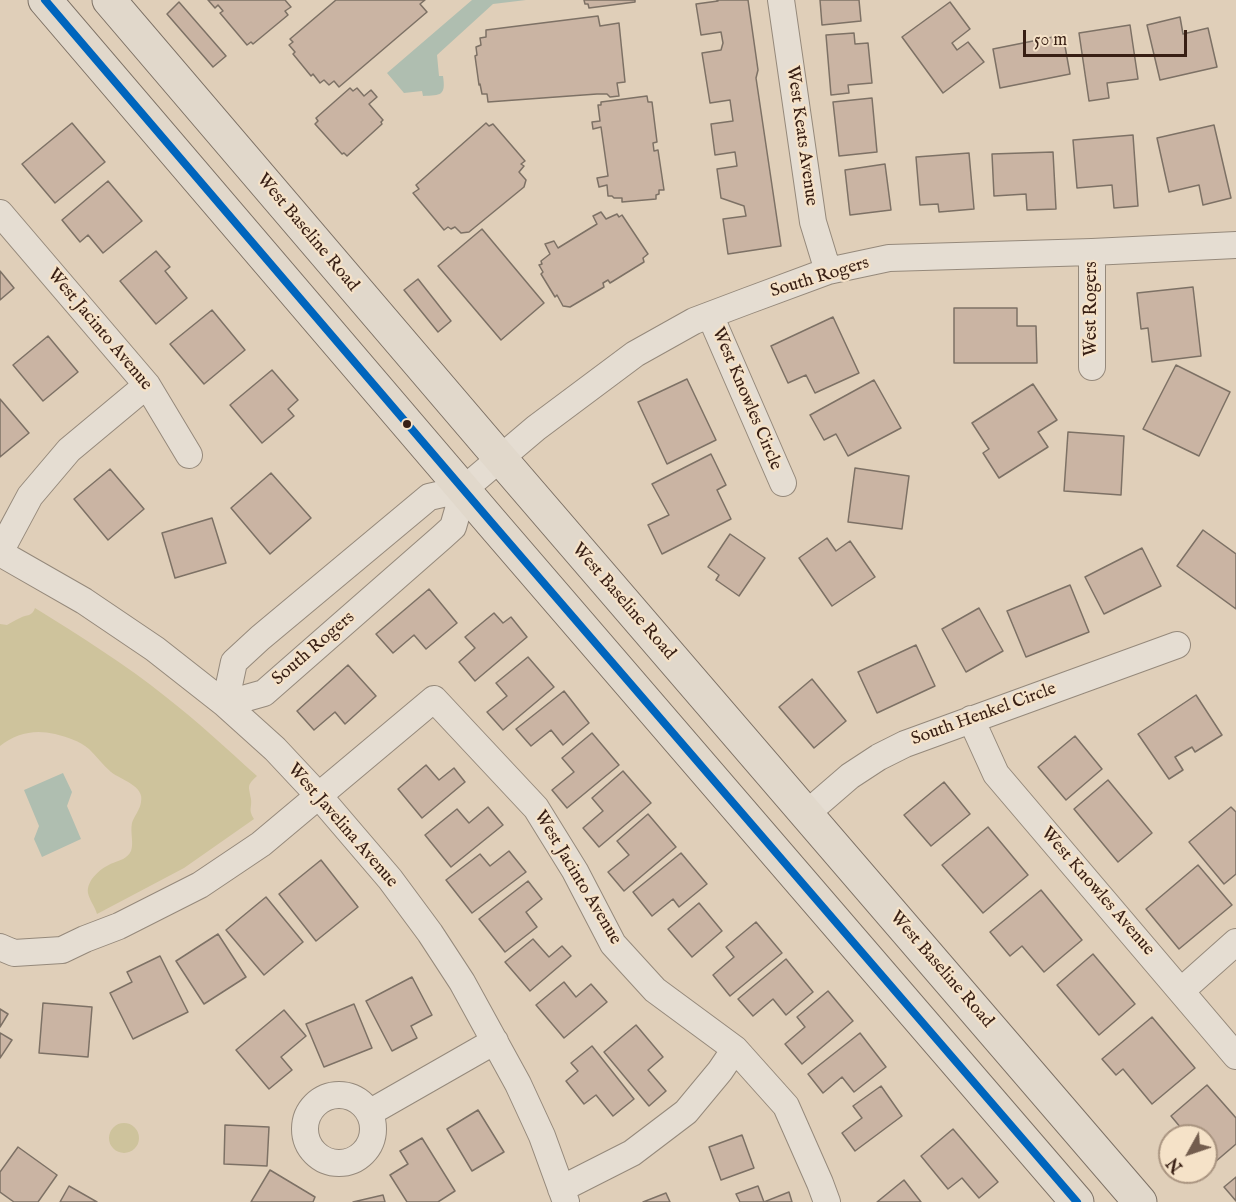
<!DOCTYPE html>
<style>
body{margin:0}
#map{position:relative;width:1236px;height:1202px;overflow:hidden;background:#e0cfb9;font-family:"IM FELL English",serif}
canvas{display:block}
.north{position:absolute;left:1158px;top:1124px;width:60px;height:60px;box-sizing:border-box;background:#f5e2c8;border:2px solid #a99480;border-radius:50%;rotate:230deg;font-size:16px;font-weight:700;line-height:24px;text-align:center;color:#381f14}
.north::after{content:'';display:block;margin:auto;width:21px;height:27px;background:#735d4e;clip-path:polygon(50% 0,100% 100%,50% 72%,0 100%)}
.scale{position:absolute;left:1023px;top:30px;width:164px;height:27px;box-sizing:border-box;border:3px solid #381f14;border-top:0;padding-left:8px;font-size:18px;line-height:21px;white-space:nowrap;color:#381f14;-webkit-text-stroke:4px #f5e2c8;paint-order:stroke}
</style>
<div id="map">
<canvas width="1236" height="1202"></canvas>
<div class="north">N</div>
<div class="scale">50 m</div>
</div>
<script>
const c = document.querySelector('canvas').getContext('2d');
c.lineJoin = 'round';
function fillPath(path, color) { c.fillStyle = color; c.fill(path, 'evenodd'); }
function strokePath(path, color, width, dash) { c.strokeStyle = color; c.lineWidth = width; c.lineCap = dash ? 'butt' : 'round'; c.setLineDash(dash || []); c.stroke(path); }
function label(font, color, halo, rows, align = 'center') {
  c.font = font + ' "IM FELL English",serif'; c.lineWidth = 4.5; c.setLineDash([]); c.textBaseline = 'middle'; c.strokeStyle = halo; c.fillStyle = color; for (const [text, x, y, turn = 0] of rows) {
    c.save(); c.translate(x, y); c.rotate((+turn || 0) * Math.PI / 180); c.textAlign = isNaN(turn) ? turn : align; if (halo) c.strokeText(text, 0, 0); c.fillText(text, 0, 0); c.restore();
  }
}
const green = new Path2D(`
 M35,608C80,636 125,664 166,697C198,722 227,749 257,776C246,786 249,786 251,799C252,809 248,809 254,819L184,868L97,914C95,907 89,899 88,893C86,880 102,867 113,863C120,860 127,859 131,851C134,843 130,832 132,823C134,816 140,810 141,802C145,786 121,780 111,772C103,765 96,756 89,749C80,741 67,737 55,734C35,729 16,733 0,746V624L7,625C11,623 15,620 20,618C27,614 32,617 35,608Z
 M109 1138a15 15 0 1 1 30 0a15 15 0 1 1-30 0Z`);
const water = new Path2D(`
 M472,0H526L493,4L437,55L439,76H443C446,96 441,95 423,96L422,91L404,93L387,73Z
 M63,773L72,792L67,806L81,839L42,857L34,839L39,826L24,790Z`);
const building = new Path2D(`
 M208,0H285L291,7L285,11L288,15L253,44L251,42L247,45L220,13L223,11L218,5L215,8Z
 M336,0H425L420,4L427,12L339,87L334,81L329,85L324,80L320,83L313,74L311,76L293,54L295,52L289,45L293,42L290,39Z
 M584,0H635V2L589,8L588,4H585Z
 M717,0H748L758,70L756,78L781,246L728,254L723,219L746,216L744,206L721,198L717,169L737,166L735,152L715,155L711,124L733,121L730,100L710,103L702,53L721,50L723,43L721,32L701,35L696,4L718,1Z
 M820,0H859L861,21L822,25Z
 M179,2L226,56L213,67L167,14Z
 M950,2L970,29L952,43L957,50L968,42L984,62L943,93L902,37Z
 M598,16L600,26L619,23L625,82L617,83L619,96L610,97L607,94H597L488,102L487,94H482L480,84L479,85L475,56L477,55L476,47L481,45L480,38L486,37V30Z
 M1180,17L1183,34L1208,28L1217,67L1160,80L1147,25Z
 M1130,25L1138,79L1107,83L1109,98L1089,101L1079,33Z
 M854,33L855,44L868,43L872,83L848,85L849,93L831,95L826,35Z
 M1063,35L1070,74L1000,88L993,49Z
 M350,88L353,91L357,88L364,96L371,90L377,97L369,104L383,120L381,122L382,124L347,156L344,153L342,154L315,124L318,121L316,118Z
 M647,96L648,102H652L657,142L653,143L654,151L658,150L664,190H659V194L656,195V199L622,202V198H614L612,196H608L607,185L599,187L597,178L608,176L601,127L593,129L592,122L600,121L598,105H601V102Z
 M872,98L877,152L839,156L833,102Z
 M72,123L105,162L55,203L22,164Z
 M486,123L489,126L493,124L525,161L521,164L524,166L519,172L526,180L524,187L469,232L461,233L455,227L451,229L448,227L444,230L413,193L419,189L416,185Z
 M1214,125L1231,198L1203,205L1199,185L1169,192L1157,138Z
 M1133,135L1138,206L1114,208L1112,185L1077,188L1073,140Z
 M1053,152L1056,209L1027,210L1026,194L994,196L992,154Z
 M969,153L974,209L939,212L938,204L920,205L916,157Z
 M885,164L891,210L850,215L845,170Z
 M108,181L142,221L103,253L88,235L80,242L62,220Z
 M601,212L606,219L617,214L619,217L622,215L648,254L643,258L644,262L610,283L608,280L603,283L604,287L570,307L563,306L557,295L555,297L541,274L543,272L539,265L542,264L541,261L550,254L545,244L554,241L558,248L597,224L593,216Z
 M482,229L544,303L501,340L438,266Z
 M156,251L170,267L165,271L187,298L156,324L120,281Z
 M0,271L14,288L0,300Z
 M418,279L451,321L438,332L404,290Z
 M1193,287L1201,356L1152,362L1148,328L1141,329L1137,293Z
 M954,308H1017V326H1036L1037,363H954Z
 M212,310L245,350L204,384L170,344Z
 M833,317L859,373L815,393L806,375L788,383L771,346Z
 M48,336L78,372L43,401L13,365Z
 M1176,365L1230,392L1199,456L1143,429Z
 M272,370L298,400L288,409L294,416L262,443L230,405Z
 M687,379L716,440L667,464L638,402Z
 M874,380L901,428L848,456L836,434L824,440L810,415Z
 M1033,384L1057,420L1038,432L1048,447L999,478L983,453L989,449L972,423Z
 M0,399L29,433L0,457Z
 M1068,432L1124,436L1121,495L1064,491Z
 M711,454L726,485L717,490L731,519L662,554L648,525L669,515L652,484Z
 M855,468L909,476L902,529L848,522Z
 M110,469L144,509L108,540L74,499Z
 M271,473L311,518L270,554L231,508Z
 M212,518L226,563L175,578L162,533Z
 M1203,530L1236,554V609L1177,566Z
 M730,534L765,558L739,596L716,580L719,575L708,567Z
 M827,538L836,551L850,541L875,577L832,606L799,558Z
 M1142,548L1161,586L1104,614L1085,577Z
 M1070,585L1089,632L1026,657L1007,611Z
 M429,589L457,623L426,649L414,635L393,653L376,634Z
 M979,608L1003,651L966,672L942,629Z
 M494,613L503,623L511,617L527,637L475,681L459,662L475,648L465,637Z
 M916,645L935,686L877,713L858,672Z
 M528,657L554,687L503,730L487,712L507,696L496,683Z
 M348,665L376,696L345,724L335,712L314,730L297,711Z
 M812,679L846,721L814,748L779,707Z
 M564,691L589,723L563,745L551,730L531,746L516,729Z
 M1196,695L1222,735L1195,752L1192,747L1175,757L1183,770L1169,779L1138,734Z
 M592,733L619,765L567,808L552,790L574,772L562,758Z
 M1075,736L1102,769L1066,800L1038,767Z
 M426,765L439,780L454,768L465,782L422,818L398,789Z
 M623,771L651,803L599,847L583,828L603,811L592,798Z
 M1108,780L1152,833L1118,862L1074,809Z
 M944,782L970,814L931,846L904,815Z
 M488,807L503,825L451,867L425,835L457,809L469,823Z
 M1231,807L1236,812V874L1224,884L1189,842Z
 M648,814L676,847L624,891L608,872L629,855L617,841Z
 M988,827L1028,875L983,913L942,865Z
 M509,851L526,872L472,913L446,880L480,854L490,866Z
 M681,853L707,884L679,907L673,899L652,916L633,892Z
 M321,860L358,907L316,941L279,894Z
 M1198,865L1232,905L1179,949L1146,909Z
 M528,881L542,899L526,912L537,927L505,952L479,919Z
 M1041,890L1082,940L1044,972L1022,946L1010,956L990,932Z
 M266,897L303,942L264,975L226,930Z
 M699,903L722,931L692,957L668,929Z
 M756,922L782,953L730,996L713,975L734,957L726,947Z
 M218,934L246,977L204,1004L176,961Z
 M533,939L549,957L562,946L571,956L530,991L505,962Z
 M1093,954L1135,1004L1099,1035L1057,985Z
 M160,956L188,1012L133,1039L110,993L132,982L127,972Z
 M786,959L813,992L786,1015L773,999L753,1016L738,999Z
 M412,977L432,1015L411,1026L417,1038L392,1051L366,1001Z
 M564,982L576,997L591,984L607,1002L564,1038L536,1005Z
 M828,991L853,1021L802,1064L785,1044L805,1027L797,1017Z
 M43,1003L92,1007L88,1057L39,1053Z
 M354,1004L372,1048L324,1067L306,1024Z
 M0,1009L8,1014L0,1027Z
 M284,1010L306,1036L281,1057L292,1070L269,1089L236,1050Z
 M1152,1017L1195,1068L1152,1104L1123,1069L1116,1075L1102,1059Z
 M636,1025L663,1057L648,1070L666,1091L649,1106L604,1052Z
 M0,1033L12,1040L0,1058Z
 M860,1033L886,1067L854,1092L842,1077L823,1093L808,1074Z
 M592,1046L634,1099L613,1116L596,1095L584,1104L566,1081L578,1071L571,1063Z
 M1207,1085L1236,1118V1144L1208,1168L1206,1166V1136H1181L1177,1131L1181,1128L1171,1116Z
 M881,1086L902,1116L855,1151L842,1133L862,1118L853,1106Z
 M478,1110L504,1152L472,1171L447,1129Z
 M225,1125L269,1127L267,1166L224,1164Z
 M953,1129L998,1182L979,1198L962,1178L948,1189L921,1156Z
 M742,1135L754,1168L721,1180L709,1147Z
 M422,1138L455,1191L438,1202H407L390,1175L408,1164L400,1151Z
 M18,1147L57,1175L38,1202H14L0,1192V1172Z
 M270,1170L315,1197L313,1202H251Z
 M1236,1177V1201L1224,1187Z
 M904,1180L921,1202H877Z
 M69,1186L97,1202H60Z
 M758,1186L764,1202L789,1192L792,1202H740L736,1194Z
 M666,1193L670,1202H643Z
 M383,1195L385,1202H353Z`);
const street = new Path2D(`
 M781,0L813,222L828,271
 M0,213L147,385L189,455
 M1092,252V367
 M710,315L783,483
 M464,489L453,527L442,537L264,693L225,704L234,662L260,638L429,497L464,489L536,428L635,354L694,321L747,301L828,271L889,258L1092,252L1236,245
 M0,552L30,496L69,450L147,385
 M0,553L84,601L155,649L225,704L275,749L319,796L390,879L430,933L462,982L518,1084L542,1136L566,1202
 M971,719L996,774L1236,1056
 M806,814L850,776L879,757L905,744L1177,645
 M0,947L14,953L62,950L85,939L119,926L200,885L261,844L434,699L536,808L575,871L613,944L655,990L735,1049L786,1106L820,1183L827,1202
 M1181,991L1236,942
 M305 1129a34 34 0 1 1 68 0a34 34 0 1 1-68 0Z
 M369,1113L495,1041
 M561,1189L632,1153L686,1112L720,1071L735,1049`);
const primary = new Path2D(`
 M45,0L492,523L1077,1202
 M109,0L500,458L1140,1202`);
const bus1 = new Path2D(`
 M45,0L492,523L1077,1202`);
const markers = [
 [407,424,5,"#381f14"]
];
const streetNames = [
 ["West Keats Avenue",801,136,82],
 ["West Baseline Road",307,233,50],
 ["South Rogers",820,278,-17],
 ["West Rogers",1092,309,-90],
 ["West Jacinto Avenue",99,330,50],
 ["West Knowles Circle",746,399,67],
 ["West Baseline Road",623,602,49],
 ["South Rogers",314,649,-41],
 ["South Henkel Circle",984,715,-20],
 ["West Javelina Avenue",342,826,49],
 ["West Jacinto Avenue",577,878,59],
 ["West Knowles Avenue",1097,892,49],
 ["West Baseline Road",941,970,49]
];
fillPath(green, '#cec39c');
fillPath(water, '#afbeb0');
fillPath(building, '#cab4a3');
strokePath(building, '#7d7165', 1.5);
strokePath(street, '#95897b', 28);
strokePath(primary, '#7d7165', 35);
strokePath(street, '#e5ddd2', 26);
strokePath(primary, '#e1d8cb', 33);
strokePath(bus1, '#0065bd', 8);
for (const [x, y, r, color] of markers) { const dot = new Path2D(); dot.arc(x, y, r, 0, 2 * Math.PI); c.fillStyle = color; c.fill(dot); strokePath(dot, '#f5e2c8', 2); }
label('18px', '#381f14', '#f5e2c8', streetNames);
</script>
